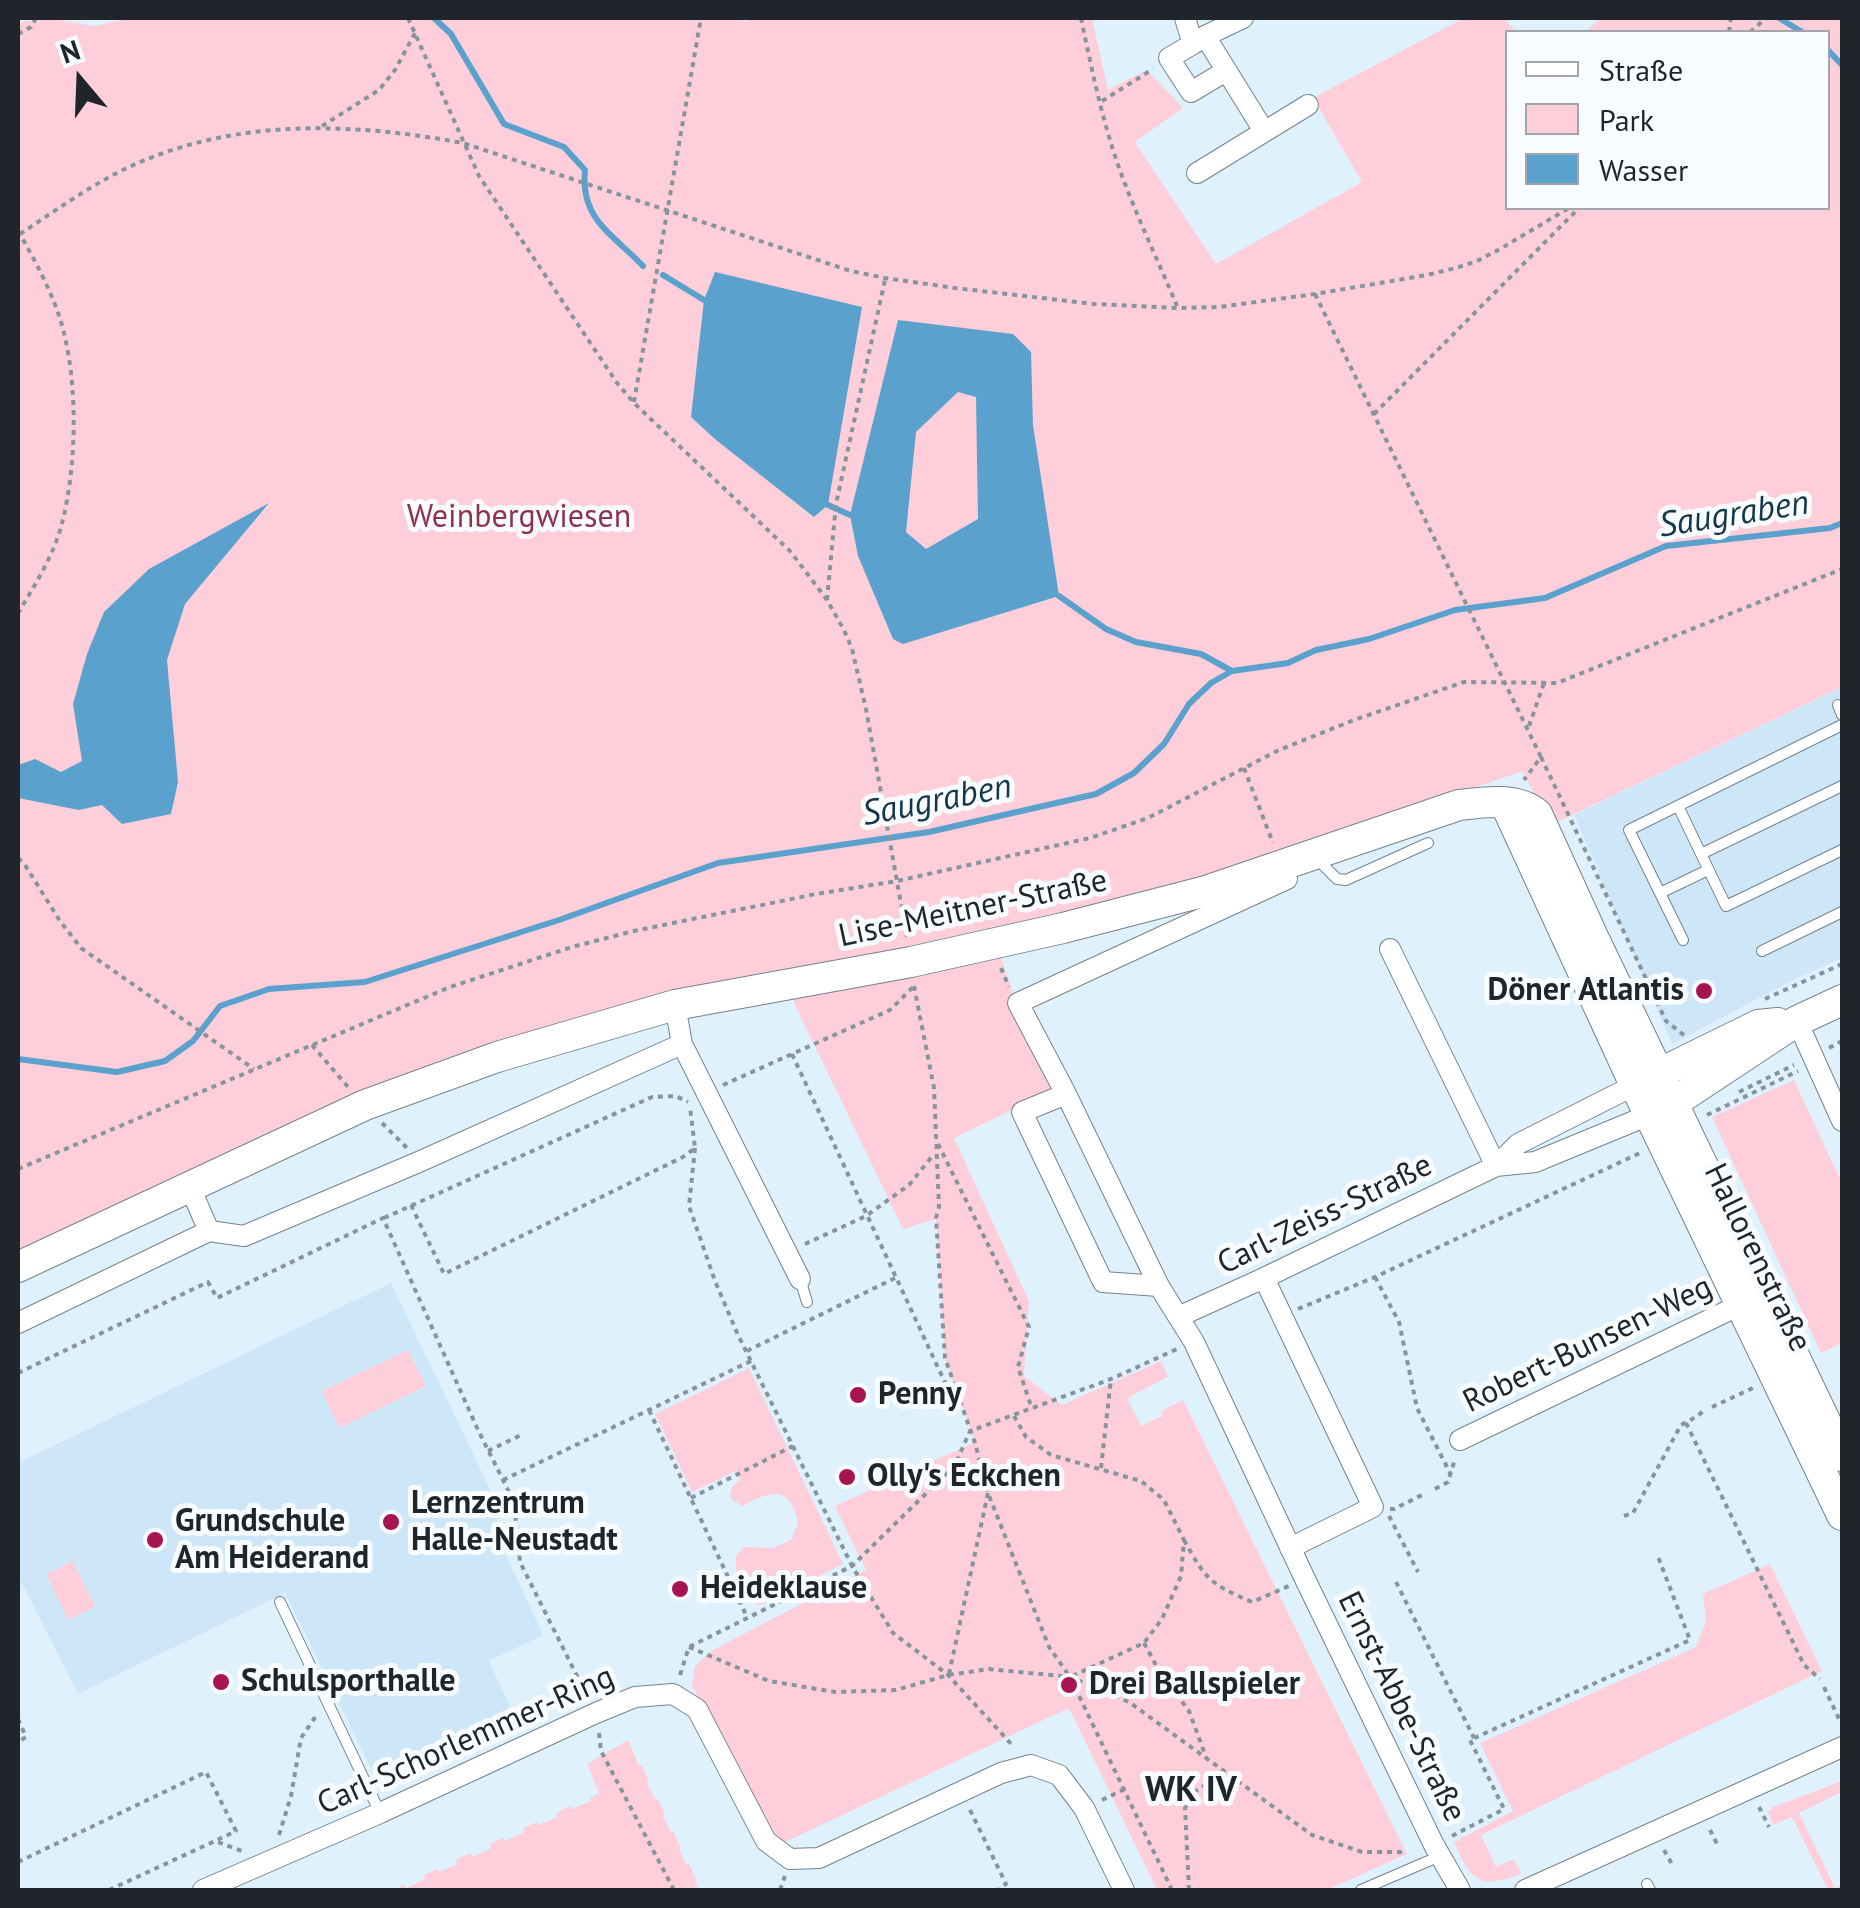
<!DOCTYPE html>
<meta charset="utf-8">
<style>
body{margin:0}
#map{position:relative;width:1860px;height:1908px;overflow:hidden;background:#dff1fd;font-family:"PT Sans",sans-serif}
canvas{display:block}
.frame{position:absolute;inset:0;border:20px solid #1f252a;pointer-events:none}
.legend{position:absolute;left:1505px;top:30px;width:325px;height:180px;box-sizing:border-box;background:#f9fcff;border:2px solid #a2a6aa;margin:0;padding:12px 18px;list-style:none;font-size:30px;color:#1f252a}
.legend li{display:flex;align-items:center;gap:20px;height:50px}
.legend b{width:50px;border:2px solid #a2a6aa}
.north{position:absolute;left:30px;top:30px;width:100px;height:100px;-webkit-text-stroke:8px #f9fcff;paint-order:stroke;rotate:341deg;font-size:28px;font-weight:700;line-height:40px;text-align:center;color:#1f252a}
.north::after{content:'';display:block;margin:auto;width:35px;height:45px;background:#1f252a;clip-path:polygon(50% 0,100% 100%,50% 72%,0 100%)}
</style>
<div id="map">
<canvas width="1860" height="1908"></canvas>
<div class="frame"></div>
<ul class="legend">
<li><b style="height:12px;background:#fff"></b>Straße</li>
<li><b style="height:28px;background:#fecfda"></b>Park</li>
<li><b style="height:28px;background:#5aa2cd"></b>Wasser</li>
</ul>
<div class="north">N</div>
</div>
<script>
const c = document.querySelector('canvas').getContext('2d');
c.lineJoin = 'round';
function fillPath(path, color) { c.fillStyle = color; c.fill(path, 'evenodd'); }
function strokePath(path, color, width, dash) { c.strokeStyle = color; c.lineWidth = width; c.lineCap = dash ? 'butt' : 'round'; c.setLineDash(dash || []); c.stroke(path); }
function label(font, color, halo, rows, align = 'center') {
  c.font = font + ' "PT Sans",sans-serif'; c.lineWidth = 10; c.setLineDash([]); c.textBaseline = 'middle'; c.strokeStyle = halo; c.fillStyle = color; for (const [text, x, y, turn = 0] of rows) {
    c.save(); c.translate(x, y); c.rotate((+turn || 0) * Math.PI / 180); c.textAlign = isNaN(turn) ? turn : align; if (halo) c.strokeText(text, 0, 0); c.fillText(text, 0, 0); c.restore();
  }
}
const built = new Path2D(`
 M1842,687V958L1797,978L1672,1044L1574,815Z
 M391,1283L500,1510L496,1534L543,1635L489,1661L512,1711L375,1777L285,1593L78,1694L18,1576V1463Z`);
const green = new Path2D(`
 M131,18H741L744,22L755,18H1092L1108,90L1147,70L1183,108L1135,142L1216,264L1362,182L1313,98L1464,18H1504L1516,32H1508V208H1828V32H1585L1601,18H1842V687L1549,826L1523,771L1227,873L1099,910L692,990L18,1259V22L52,19L95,26Z
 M996,943L1015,1000L1058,1088L954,1138L1029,1301L1024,1376L1062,1405L1161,1361L1168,1377L1127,1398L1141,1426L1162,1416L1161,1411L1183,1400L1407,1854L1327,1890H1157L1069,1708L781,1844L764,1828L692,1685L695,1666L711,1651L866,1570L835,1506L975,1442L945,1358L936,1219L903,1229L794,1003V987Z
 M1794,1080L1842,1183V1343L1821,1353L1712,1117Z
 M408,1350L426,1386L339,1428L322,1391Z
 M749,1368L843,1564L761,1605L751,1602L736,1572V1556L744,1547L773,1548L791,1540L798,1523C791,1484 769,1491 743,1506L732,1500L730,1495L732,1487L740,1479L736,1471L692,1492L655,1414Z
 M73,1561L95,1607L68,1620L46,1574Z
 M1770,1564L1822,1671L1481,1835L1496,1867L1514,1859L1521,1874C1480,1889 1471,1882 1454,1842L1513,1811L1480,1743L1696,1647L1706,1621L1703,1594Z
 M628,1740L639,1766H642L649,1781L647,1783L655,1799H658L665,1814L663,1816L671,1832L673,1831L681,1848L679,1849L686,1864H689L697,1881L695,1882L699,1890H392L404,1885L407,1888L425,1879L424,1875L437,1869L440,1872L457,1864L456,1860L470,1853L473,1857L491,1848L490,1844L503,1838L505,1841L524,1832L523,1828L537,1822L539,1825L557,1817L556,1813L570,1806L572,1809L591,1801L590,1798L599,1793L587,1764Z
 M1842,1781V1797L1840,1793L1799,1813L1835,1888L1842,1885V1890H1828L1792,1817L1773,1825L1768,1812L1773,1807Z`);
const water = new Path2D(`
 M715,272L862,307L828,505L814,517L716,440L691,417L704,300Z
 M898,320L1013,334L1031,352L1033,425L1059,596L903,644L893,639L858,556L850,515ZM958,392L976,397L978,519L926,549L906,532L916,432Z
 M269,503L185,604L167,660L178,782L171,814L122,824L102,805L79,810L18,798V765L35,759L61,772L82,761L73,704L87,654L104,612L149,569Z`);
const stream = new Path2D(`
 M434,18L451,34L504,124L564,147L585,170C580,220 613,234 643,266
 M1779,18L1802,32
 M1828,50L1842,65
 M663,275L704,300
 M828,505L850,515
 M1059,596L1106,629L1136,642L1201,654L1232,671
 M18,1059L117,1072L165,1061L193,1041L220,1006L269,989L365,982L559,920L718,863L929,832L1096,794L1134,773L1164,744L1189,704L1211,683L1232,671L1288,663L1316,650L1369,639L1455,610L1545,598L1666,546L1830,528L1842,523`);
const path = new Path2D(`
 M408,18L479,176L617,383L634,403L790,551L827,600L844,630L852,649L866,709L907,937
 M1081,18C1091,66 1101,115 1117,162C1134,211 1157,258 1177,306
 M1729,32L1731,18
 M1750,32L1766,18
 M18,34L31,27L36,18
 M1102,101L1153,69
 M322,126L379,90L395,70L415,33
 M18,231C32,255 46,281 56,307C79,367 78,462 62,523C54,555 35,585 18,613
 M20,234C58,209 96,181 138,163C241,118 355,123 463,143L851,271L885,278L955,288L1094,304L1178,308L1219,307L1315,294L1427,275L1456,268L1477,261L1500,249L1569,208
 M1315,294L1541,757L1524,780
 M634,402L701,18
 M1374,414L1579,208
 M827,600L836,504L885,280
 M1529,726L1544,683
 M1541,757L1666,1021L1685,1036
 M1244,768L1273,843
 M18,858L25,865L60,921L81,948L254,1069
 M1001,968L1009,987
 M914,986L934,1088L939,1207L936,1218L945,1358L975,1443L988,1493L1049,1647L1070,1677L1172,1890
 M1765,999L1842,964
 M312,1045L348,1087
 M1829,1048L1842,1041
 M792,1054L948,1389L956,1396
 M723,1085L890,1010L913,987
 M1739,1092L1794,1065
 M1707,1115L1798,1071
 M382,1123L407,1148
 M938,1144L1029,1327L1018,1367L1032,1409
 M695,1148L689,1206L715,1281L738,1335L852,1566L893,1633L948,1675L1014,1747
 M18,1169L450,987L572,947L634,931L816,894L897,881L1090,838L1148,818L1279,750L1354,720L1464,682L1557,683L1842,569
 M411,1205L444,1274L683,1157L695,1148L690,1107
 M384,1218L652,1097L676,1096L688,1102
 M805,1244L866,1216L909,1185L934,1154
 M1375,1277L1399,1322L1417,1408L1450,1473
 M1298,1309L1375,1277L1640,1153
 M747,1351L895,1278
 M18,1373L208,1282L217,1298L383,1218L478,1430L514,1502L520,1562L587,1696
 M1712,1407L1753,1388
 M649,1410L747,1617
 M1014,1416L1026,1437L1051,1455L1141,1481L1164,1500L1184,1540L1181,1576L1162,1619L1144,1643L1070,1677
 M1686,1423L1804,1665L1820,1679
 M488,1451L523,1434
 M1101,1468L1111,1379
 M503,1480L751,1361
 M1435,1489L1448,1482L1455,1459
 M691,1498L793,1446
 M1390,1509H1394L1426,1493
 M1389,1516L1418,1572
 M1624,1516L1633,1513L1681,1425L1698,1416L1703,1411
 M1184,1540C1206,1580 1210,1584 1252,1602L1289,1586
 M1396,1582L1474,1738
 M1144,1643L1159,1671L1189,1711L1206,1757
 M689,1647L769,1681L835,1692L896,1690L948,1675L989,1669L1070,1677L1129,1702L1312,1835L1362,1852H1400L1403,1858
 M949,1674L988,1493
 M680,1675L689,1647L852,1566L955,1465L970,1431L1111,1379L1177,1349
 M1824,1687L1841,1723
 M18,1719L26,1737L18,1742
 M599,1733L601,1751L674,1890
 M1102,1800L1125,1789
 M1759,1807L1769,1827
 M970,1810L1006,1884L998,1890
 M1710,1830L1717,1844
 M279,1835L291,1796L301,1738L318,1713
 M1452,1836L1504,1809L1470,1740L1690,1640L1657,1554
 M1664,1850L1673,1866
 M18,1862L206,1772L236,1831L215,1841
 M109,1890L215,1841L242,1851
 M780,1890L785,1876
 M1189,1890L1185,1808L1194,1792L1226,1772`);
const lane = new Path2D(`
 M1838,705L1842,715
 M1678,806L1726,906L1842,850
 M1701,854L1842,786
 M1316,858L1337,879L1346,880L1428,843
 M1660,893L1708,870
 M1683,940L1629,830L1842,725
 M1762,951L1842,912
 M800,1279L807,1302
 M280,1602L380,1813
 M1647,1884L1650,1890
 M1361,1890L1440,1856`);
const street = new Path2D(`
 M1185,18L1193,44L1203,38
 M1243,18L1205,36L1264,131
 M1193,44L1169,58L1191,92L1226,71
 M1197,173L1308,105
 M1390,949L1496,1166
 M675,1005L682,1044L800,1279
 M1797,1021L1842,1121
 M1066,1094L1018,1003L1287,879L1281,864
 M1496,1166L1535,1162L1649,1115
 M189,1185L209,1231
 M1264,1278L1373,1507L1290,1548
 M1159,1286L1103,1282L1022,1112L1066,1094L1159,1286L1194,1342L1305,1579L1434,1845L1460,1890
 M1180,1316L1264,1278L1496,1166L1518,1144L1635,1085
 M18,1323L209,1231L244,1236L421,1161L682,1044
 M1460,1440L1742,1304
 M203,1890L380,1813L596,1713L635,1697L673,1694L697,1709L766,1841L790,1859L819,1858L1001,1773L1031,1765L1059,1775L1084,1808L1124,1890
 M1525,1890L1842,1747`);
const secondary = new Path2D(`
 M1505,803L1635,1085L1842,1515
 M1642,1082L1758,1025L1778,1023
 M1656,1111L1673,1103L1797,1021L1842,1000
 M18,1267L365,1105L497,1057L675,1005L911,962L1063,928L1206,891L1459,805C1484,802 1517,797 1537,814L1593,937L1842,1456`);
const markers = [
 [1704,991,10,"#a61552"],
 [858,1395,10,"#a61552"],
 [847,1477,10,"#a61552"],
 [391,1522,10,"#a61552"],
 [155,1540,10,"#a61552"],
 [680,1589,10,"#a61552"],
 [221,1682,10,"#a61552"],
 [1069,1685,10,"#a61552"]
];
const parkNames = [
 ["Weinbergwiesen",519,518]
];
const streetNames = [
 ["Lise-Meitner-Straße",973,909,-12],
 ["Carl-Zeiss-Straße",1325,1215,-26],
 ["Hallorenstraße",1757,1258,64],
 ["Robert-Bunsen-Weg",1588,1345,-26],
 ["Ernst-Abbe-Straße",1401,1707,64],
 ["Carl-Schorlemmer-Ring",466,1741,-24]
];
const poiNames = [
 ["Döner Atlantis",1684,991,"right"],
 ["Penny",878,1395],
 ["Olly's Eckchen",867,1477],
 ["Lernzentrum",411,1504],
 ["Halle-Neustadt",411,1541],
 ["Grundschule",175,1522],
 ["Am Heiderand",175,1559],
 ["Heideklause",700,1589],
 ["Schulsporthalle",241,1682],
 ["Drei Ballspieler",1089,1685]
];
const waterNames = [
 ["Saugraben",1734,515,-9],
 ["Saugraben",937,801,-11]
];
const neighbourhoodNames = [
 ["WK IV",1191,1791]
];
fillPath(built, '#cee7f8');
fillPath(green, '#fecfda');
fillPath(water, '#5aa2cd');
strokePath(stream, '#5aa2cd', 6);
strokePath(lane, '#73838e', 12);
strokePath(street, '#73838e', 22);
strokePath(secondary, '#73838e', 32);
strokePath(path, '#88949d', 4, [5, 5]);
strokePath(lane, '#fff', 10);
strokePath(street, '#fff', 20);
strokePath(secondary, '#fff', 30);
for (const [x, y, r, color] of markers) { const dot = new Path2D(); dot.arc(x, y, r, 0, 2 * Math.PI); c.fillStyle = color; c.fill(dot); strokePath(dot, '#f9fcff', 4); }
label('32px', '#8e3250', '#f9fcff', parkNames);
label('32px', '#1f252a', '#f9fcff', streetNames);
label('bold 32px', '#1f252a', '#f9fcff', poiNames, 'left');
label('italic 35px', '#153649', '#f9fcff', waterNames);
label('bold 35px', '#1f252a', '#f9fcff', neighbourhoodNames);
</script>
